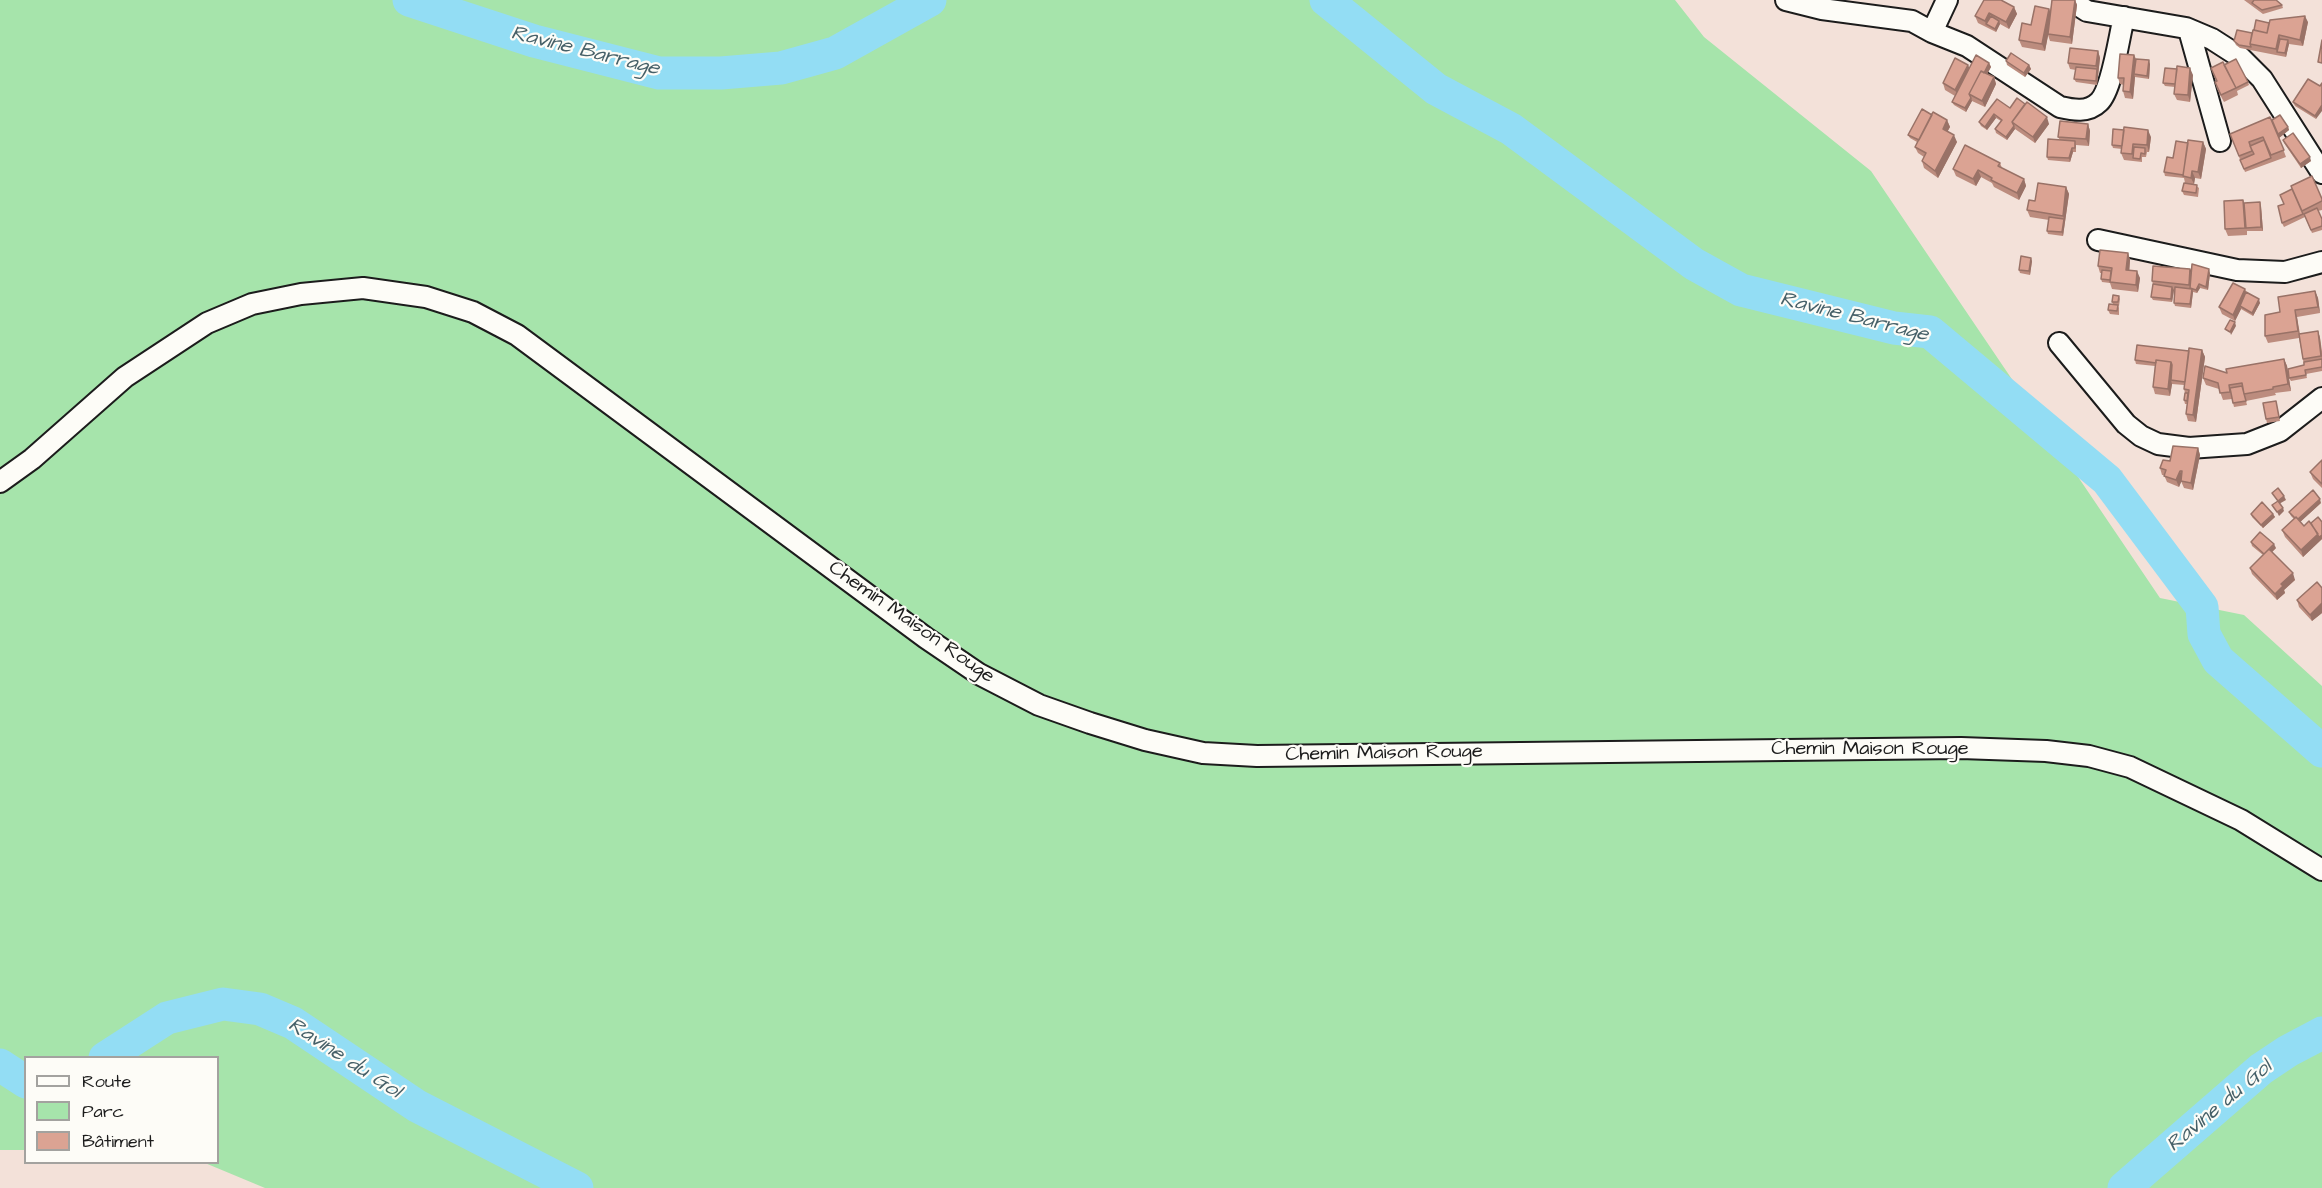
<!DOCTYPE html>
<meta charset="utf-8">
<style>
body{margin:0}
#map{position:relative;width:2322px;height:1188px;overflow:hidden;background:#f3e1d9;font-family:"Architects Daughter",sans-serif}
canvas{display:block}
.legend{position:absolute;left:24px;top:1056px;width:195px;height:108px;box-sizing:border-box;background:#fdfcf7;border:2px solid #a3a29f;margin:0;padding:8px 10px;list-style:none;font-size:18px;color:#1c1c1c}
.legend li{display:flex;align-items:center;gap:12px;height:30px}
.legend b{width:30px;border:2px solid #a3a29f}
</style>
<div id="map">
<canvas width="2322" height="1188"></canvas>
<ul class="legend">
<li><b style="height:8px;background:#fdfcf7"></b>Route</li>
<li><b style="height:16px;background:#a6e4ab"></b>Parc</li>
<li><b style="height:16px;background:#dba393"></b>Bâtiment</li>
</ul>
</div>
<script>
const c = document.querySelector('canvas').getContext('2d');
c.lineJoin = 'round';
function fillPath(path, color) { c.fillStyle = color; c.fill(path, 'evenodd'); }
function strokePath(path, color, width, dash) { c.strokeStyle = color; c.lineWidth = width; c.lineCap = dash ? 'butt' : 'round'; c.setLineDash(dash || []); c.stroke(path); }
function label(font, color, halo, rows, align = 'center') {
  c.font = font + ' "Architects Daughter",sans-serif'; c.lineWidth = 4.5; c.setLineDash([]); c.textBaseline = 'middle'; c.strokeStyle = halo; c.fillStyle = color; for (const [text, x, y, turn = 0] of rows) {
    c.save(); c.translate(x, y); c.rotate((+turn || 0) * Math.PI / 180); c.textAlign = isNaN(turn) ? turn : align; if (halo) c.strokeText(text, 0, 0); c.fillText(text, 0, 0); c.restore();
  }
}
const green = new Path2D(`
 M0,0H1675L1704,37L1871,171L2160,598L2244,615L2322,686V1188H265L205,1163L218,1162V1058H26L25,1150H0Z`);
const river = new Path2D(`
 M409,0L534,41L659,73H721L781,68L835,53L930,0
 M1326,0L1436,89L1511,129L1694,264L1741,290L1894,328L1930,332L2107,480L2202,607L2204,634L2218,660L2322,751
 M105,1058L167,1018L223,1004L260,1009L293,1023L417,1106L577,1188
 M0,1065L26,1082
 M2124,1188L2261,1069L2288,1051L2322,1033`);
const minor = new Path2D(`
 M1786,0L1822,9L1912,21L1932,32L1967,46L2060,107C2073,110 2088,113 2099,102C2112,90 2119,37 2124,17
 M2070,0L2087,11L2186,28L2212,39L2240,57L2262,79L2322,173
 M2189,30L2220,141
 M1932,32L1947,0
 M2098,240L2237,270L2285,272L2322,262
 M2059,343L2126,424L2141,436L2158,444L2189,448L2247,444L2280,431L2322,398
 M0,482L32,459L125,377L207,323L252,304L301,294L363,288L426,297L473,312L517,335L926,638L979,674L1039,705L1090,723L1145,740L1203,753L1257,756L1961,748L2046,751L2089,756L2130,767L2241,820L2322,870`);
const wall = new Path2D(`
 M2052,0H2075L2077,5L2072,44L2050,41L2048,35L2045,51L2022,47L2019,40L2031,25L2049,9L2050,12Z
 M2244,0H2276L2282,5L2283,8L2263,14Z
 M2014,7L2017,14L2009,29L2000,24L1996,32L1978,23L1975,16Z
 M2308,22L2303,46L2289,44L2286,57L2240,48L2236,45L2234,41L2252,33L2254,30L2269,23Z
 M2098,51L2100,58L2097,85L2076,82L2074,79L2076,70L2070,69L2068,63Z
 M2134,55L2136,59L2150,64L2149,79L2135,77L2133,99L2125,98L2123,91L2124,85L2120,84L2118,78Z
 M2006,61L2029,65L2031,69L2025,77L2007,65Z
 M1989,63L1991,67L1987,74L1994,77L1996,84L1985,107L1972,101L1966,112L1954,105L1952,102L1955,96L1945,90L1943,83L1969,68Z
 M2224,65L2248,82L2249,85L2237,91L2238,95L2224,102L2217,89L2215,82L2216,81L2211,68Z
 M2177,69L2193,75L2190,102L2177,100L2174,94L2175,87L2165,86L2163,83Z
 M2308,79L2316,119L2295,106L2293,102Z
 M1997,99L2010,108L2049,124L2035,143L2015,129L2007,140L1996,133L1995,129L2001,121L1996,118L1987,130L1981,126L1979,122Z
 M1932,115L1947,120L1950,127L1947,132L1957,142L1938,178L1924,168L1922,161L1924,157L1918,153L1915,147L1917,142L1910,138L1908,135Z
 M2272,120L2288,127L2289,130L2279,138L2286,157L2245,172L2230,134Z
 M2088,124L2090,131L2089,146L2076,145V152H2073L2070,162L2048,160L2047,157L2060,140L2058,137Z
 M2151,137L2149,152H2147L2146,157H2142V162L2124,160L2121,153L2122,149L2113,148L2112,145Z
 M2283,140L2311,161L2301,168L2284,143Z
 M2203,142L2206,149L2201,179L2195,178L2194,184L2199,188L2198,197L2184,195L2182,191L2185,183L2184,178L2165,176L2164,172L2173,158L2188,143Z
 M2000,163L2002,168L2024,179L2026,186L2019,200L1994,187L1992,183L1981,177L1976,186L1956,176L1953,169Z
 M2066,187L2069,194L2063,236L2048,234L2047,231L2049,220L2030,217L2027,210L2035,201Z
 M2322,199V210L2318,211L2322,219V230L2312,233L2305,217L2284,227L2282,223Z
 M2243,200L2244,203L2261,206L2263,231H2247V235L2228,236L2225,229Z
 M2128,253L2130,260L2129,270L2140,278L2138,292L2112,289L2110,283L2102,282L2101,279L2102,273H2100L2098,266Z
 M2032,261L2030,275L2020,273L2019,270Z
 M2191,272L2210,273L2208,290L2200,288L2197,293L2193,292L2191,308L2175,306L2174,303L2175,290H2174L2172,302L2153,300L2151,297L2153,284L2152,281Z
 M2245,289L2246,292L2260,303L2253,316L2241,309L2235,321L2222,314L2219,307Z
 M2315,291L2318,298L2320,313L2297,317L2300,334L2318,331L2320,338L2322,351V371L2306,374L2307,378L2291,381L2289,378L2304,365L2299,338L2268,343L2265,336L2280,312Z
 M2119,296L2120,299L2119,306L2118,305L2119,308V315L2110,314L2108,310L2113,304L2112,302Z
 M2202,350L2205,357L2196,422L2188,421L2186,414L2187,404H2185L2184,400L2185,393L2184,389V385L2172,384L2170,396L2155,394L2153,387L2155,366L2136,364L2135,360Z
 M2284,359L2287,366L2291,391L2275,393L2276,395L2246,401L2247,405L2234,407L2232,399L2223,400L2219,389L2206,385L2203,378Z
 M2276,401L2280,421L2267,423L2266,419Z
 M2198,448L2200,455L2193,490L2184,488L2181,481L2179,487L2167,482L2164,475H2162L2160,468L2170,461Z
 M2322,460V488L2313,479L2310,472Z
 M2321,503L2300,522L2304,526L2322,522V539L2303,557L2285,537L2282,530L2294,519L2291,516L2289,512Z
 M2251,514H2273L2275,517L2263,528L2252,517Z
 M2251,542L2276,548L2272,552L2295,580L2284,590L2285,593L2277,600L2252,574L2250,568L2263,555L2252,546Z
 M2322,588V613L2312,621L2299,607L2297,600Z`);
const shadedWall = new Path2D(`
 M2075,0L2077,5L2072,44L2070,37Z
 M2014,7L2017,14L2009,29L2006,22Z
 M2049,9L2052,16L2045,51L2042,44Z
 M1989,13L1992,19L1986,24L1985,21Z
 M2305,16L2308,22L2303,46L2300,40Z
 M1999,21L2000,24L1996,32L1995,29Z
 M2279,35L2281,42L2277,52L2276,49Z
 M2288,40L2289,44L2286,57L2285,53Z
 M2098,51L2100,58L2097,85L2096,81L2097,69L2096,66Z
 M2134,55L2137,62L2134,74L2135,77L2133,99L2130,92Z
 M2149,60L2150,64L2149,79L2147,76Z
 M1989,63L1991,67L1975,97L1972,95Z
 M1968,65L1971,71L1958,97L1955,90Z
 M2029,65L2031,69L2025,77L2024,73Z
 M2190,68L2193,75L2190,102L2188,95Z
 M1994,77L1996,84L1985,107L1982,101Z
 M1971,98L1972,101L1966,112L1965,108Z
 M2322,105V111L2316,119L2315,116Z
 M1994,114L1996,118L1987,130L1985,127Z
 M2047,117L2049,124L2035,143L2033,137Z
 M1947,120L1950,127L1945,136L1943,129Z
 M2088,124L2090,131L2089,146L2086,139Z
 M2014,126L2015,129L2007,140L2006,137Z
 M2288,127L2289,130L2279,138L2277,135Z
 M2148,130L2151,137L2149,152L2147,145Z
 M1954,135L1957,142L1938,178L1935,171Z
 M2203,142L2206,149L2201,179L2198,172Z
 M2072,148L2073,152L2070,162L2069,158Z
 M2310,157L2311,161L2301,168L2300,164Z
 M1978,170L1981,177L1976,186L1973,179Z
 M2192,171L2195,178L2194,184L2191,178Z
 M2024,179L2026,186L2019,200L2017,193Z
 M2066,187L2069,194L2063,236L2062,232L2064,219L2063,216Z
 M2260,202L2261,206L2263,231L2261,227Z
 M2128,253L2130,260L2129,276L2126,270Z
 M2031,258L2032,261L2030,275L2029,271Z
 M2209,269L2210,273L2208,290L2206,287Z
 M2137,271L2140,278L2138,292L2136,285Z
 M2199,284L2200,288L2197,293L2196,290Z
 M2172,287L2174,290L2172,302L2171,299Z
 M2192,289L2193,292L2191,308L2190,304Z
 M2245,289L2247,296L2240,306L2241,309L2235,321L2233,315Z
 M2315,291L2318,298L2320,313L2318,307Z
 M2259,299L2260,303L2253,316L2252,313Z
 M2295,310L2297,317L2300,338L2298,331Z
 M2235,322L2236,326L2231,335L2230,332Z
 M2318,331L2320,338L2322,358L2321,356Z
 M2202,350L2205,357L2196,422L2193,415Z
 M2284,359L2287,366L2291,391L2288,384Z
 M2171,362L2174,368L2171,380L2172,384L2170,396L2168,389Z
 M2198,448L2200,455L2193,490L2191,483Z
 M2180,471L2183,478L2179,487L2176,480Z
 M2284,496L2286,500L2279,504L2278,501Z
 M2320,499L2321,503L2298,524L2297,520Z
 M2283,508L2284,511L2279,516L2277,512Z
 M2273,514L2275,517L2263,528L2261,525Z
 M2318,534L2322,535V539L2303,557L2301,550Z
 M2274,544L2276,548L2266,558L2265,555Z
 M2293,573L2295,580L2284,590L2285,593L2277,600L2275,594L2281,584Z
 M2322,603V613L2312,621L2310,615Z`);
const building = new Path2D(`
 M1984,0H2001L2014,7L2006,22L1989,13L1985,21L1975,16Z
 M2052,0H2075L2070,37L2048,34Z
 M2254,0H2276L2282,5L2262,10L2252,3Z
 M2035,6L2049,9L2042,44L2019,40L2022,23L2031,25Z
 M1991,16L1999,21L1995,29L1986,24Z
 M2305,16L2300,40L2279,35L2276,49L2250,44L2253,30L2267,33L2270,20Z
 M2256,20L2269,23L2267,33L2254,30Z
 M2237,30L2252,33L2250,44L2251,47L2239,45L2234,41Z
 M2280,39L2288,40L2285,53L2277,52Z
 M2322,40V63L2318,62Z
 M2070,48L2098,51L2096,66L2068,63Z
 M2011,53L2029,65L2024,73L2006,61Z
 M2120,54L2134,55L2130,92L2123,91L2124,78H2118Z
 M1976,55L1989,63L1984,73L1981,71L1969,94L1971,98L1965,108L1952,102Z
 M1955,58L1968,65L1955,90L1943,83Z
 M2136,59L2149,60L2147,76L2134,74Z
 M2236,59L2248,82L2236,88L2224,65Z
 M2223,62L2236,88L2221,95L2215,82L2217,81L2211,68Z
 M2177,66L2190,68L2188,95L2174,94Z
 M2076,67L2097,69L2096,81L2074,79Z
 M2165,68L2177,69L2175,84L2163,83Z
 M1981,71L1994,77L1982,101L1969,94Z
 M2308,79L2320,86L2322,83V105L2315,116L2293,102Z
 M2017,98L2025,104L2012,122L2014,126L2006,137L1995,129L2002,120L1994,114L1985,127L1979,122L1997,99L2010,108Z
 M2027,102L2047,117L2033,137L2012,122Z
 M1922,109L1932,115L1919,140L1908,135Z
 M1933,112L1947,120L1943,129L1954,135L1935,171L1922,161L1926,153L1915,147Z
 M2280,115L2288,127L2278,134L2272,120Z
 M2270,117L2284,150L2271,155L2263,137L2249,142L2252,151L2239,156L2230,134Z
 M2060,121L2088,124L2086,139L2058,137Z
 M2124,127L2148,130L2147,145L2133,144L2132,154L2121,153Z
 M2113,129L2124,130L2122,146L2112,145Z
 M2293,133L2310,157L2300,164L2283,140Z
 M2048,139L2075,141V148H2072L2069,158L2047,157Z
 M2188,140L2203,142L2198,172L2192,171L2191,178L2183,176Z
 M2264,140L2271,158L2244,169L2240,160L2254,154L2250,146Z
 M2176,141L2188,143L2183,175L2164,172L2167,157L2173,158Z
 M1965,145L2000,163L1998,166L2024,179L2017,193L1991,180L1992,178L1978,170L1973,179L1953,169Z
 M2134,147L2145,148V154L2141,153L2140,159L2133,158Z
 M2312,176L2322,199V201L2302,211L2291,186Z
 M2038,183L2066,187L2063,216L2027,210L2029,200L2035,201Z
 M2184,183L2197,185L2196,193L2182,191Z
 M2292,189L2303,214L2282,223L2278,206L2284,204L2280,195Z
 M2243,200L2245,228L2225,229L2224,201Z
 M2260,202L2261,227L2246,228L2244,203Z
 M2317,208L2322,219V226L2311,230L2304,214Z
 M2049,217L2064,219L2062,232L2047,231Z
 M2100,250L2128,253L2126,270L2137,271L2136,285L2110,282L2112,268L2098,266Z
 M2021,256L2031,258L2029,271L2019,270Z
 M2192,264L2209,269L2206,287L2199,284L2196,290L2190,288Z
 M2153,266L2190,269L2189,285L2152,281Z
 M2102,270L2111,271L2110,280L2101,279Z
 M2233,283L2245,289L2233,315L2219,307Z
 M2153,284L2172,287L2171,299L2151,297Z
 M2175,287L2192,289L2190,304L2174,303Z
 M2315,291L2318,307L2295,310L2298,331L2265,336V315L2280,312L2278,297Z
 M2246,292L2259,299L2252,313L2240,306Z
 M2113,295L2119,296L2118,302H2112Z
 M2109,304L2118,305L2117,311L2108,310Z
 M2230,320L2235,322L2230,332L2225,329Z
 M2318,331L2321,356L2303,359L2299,334Z
 M2137,345L2189,351L2185,382L2171,380L2172,365L2171,362L2156,360V363L2135,360Z
 M2189,348L2202,350L2193,415L2186,414L2189,390L2184,389Z
 M2284,359L2288,384L2273,387V389L2244,394L2242,383L2229,385L2230,392L2220,393L2218,383L2203,378L2205,366L2227,373L2226,369Z
 M2322,359V367L2305,370L2306,375L2289,378L2288,369L2304,365V362Z
 M2156,360L2171,362L2168,389L2153,387Z
 M2242,386L2246,401L2233,403L2230,388Z
 M2185,393H2188L2187,401L2184,400Z
 M2276,401L2279,417L2266,419L2263,403Z
 M2173,446L2198,448L2191,483L2181,481L2182,471H2180L2176,480L2164,476L2166,470L2160,468L2163,460L2170,461Z
 M2322,460V484L2310,472Z
 M2278,488L2284,496L2278,501L2272,493Z
 M2313,490L2320,499L2298,519L2296,517L2295,518L2289,512Z
 M2278,501L2283,508L2277,512L2272,505Z
 M2262,502L2273,514L2261,525L2251,514Z
 M2296,517L2304,526L2309,521L2318,534L2301,550L2282,530Z
 M2318,517L2322,522V535L2319,537L2311,523Z
 M2260,532L2274,544L2264,554L2251,542Z
 M2269,549L2293,573L2281,584L2283,586L2275,594L2250,568Z
 M2317,582L2322,588V603L2310,615L2297,600Z`);
const streetNames = [
 ["Chemin Maison Rouge",911,623,35],
 ["Chemin Maison Rouge",1870,750],
 ["Chemin Maison Rouge",1384,754,-1]
];
const waterNames = [
 ["Ravine Barrage",585,52,14],
 ["Ravine Barrage",1854,318,14],
 ["Ravine du Gol",344,1059,33],
 ["Ravine du Gol",2220,1107,-40]
];
fillPath(green, '#a6e4ab');
strokePath(river, '#93ddf4', 33);
strokePath(minor, '#1c1c1c', 24);
strokePath(minor, '#fdfcf7', 20);
fillPath(wall, '#bc8c7e');
fillPath(shadedWall, '#997267');
fillPath(building, '#dba393');
strokePath(building, '#997267', 1.5);
label('20px', '#1c1c1c', '#fdfcf7', streetNames);
label('italic 21px', '#466068', '#fdfcf7', waterNames);
</script>
